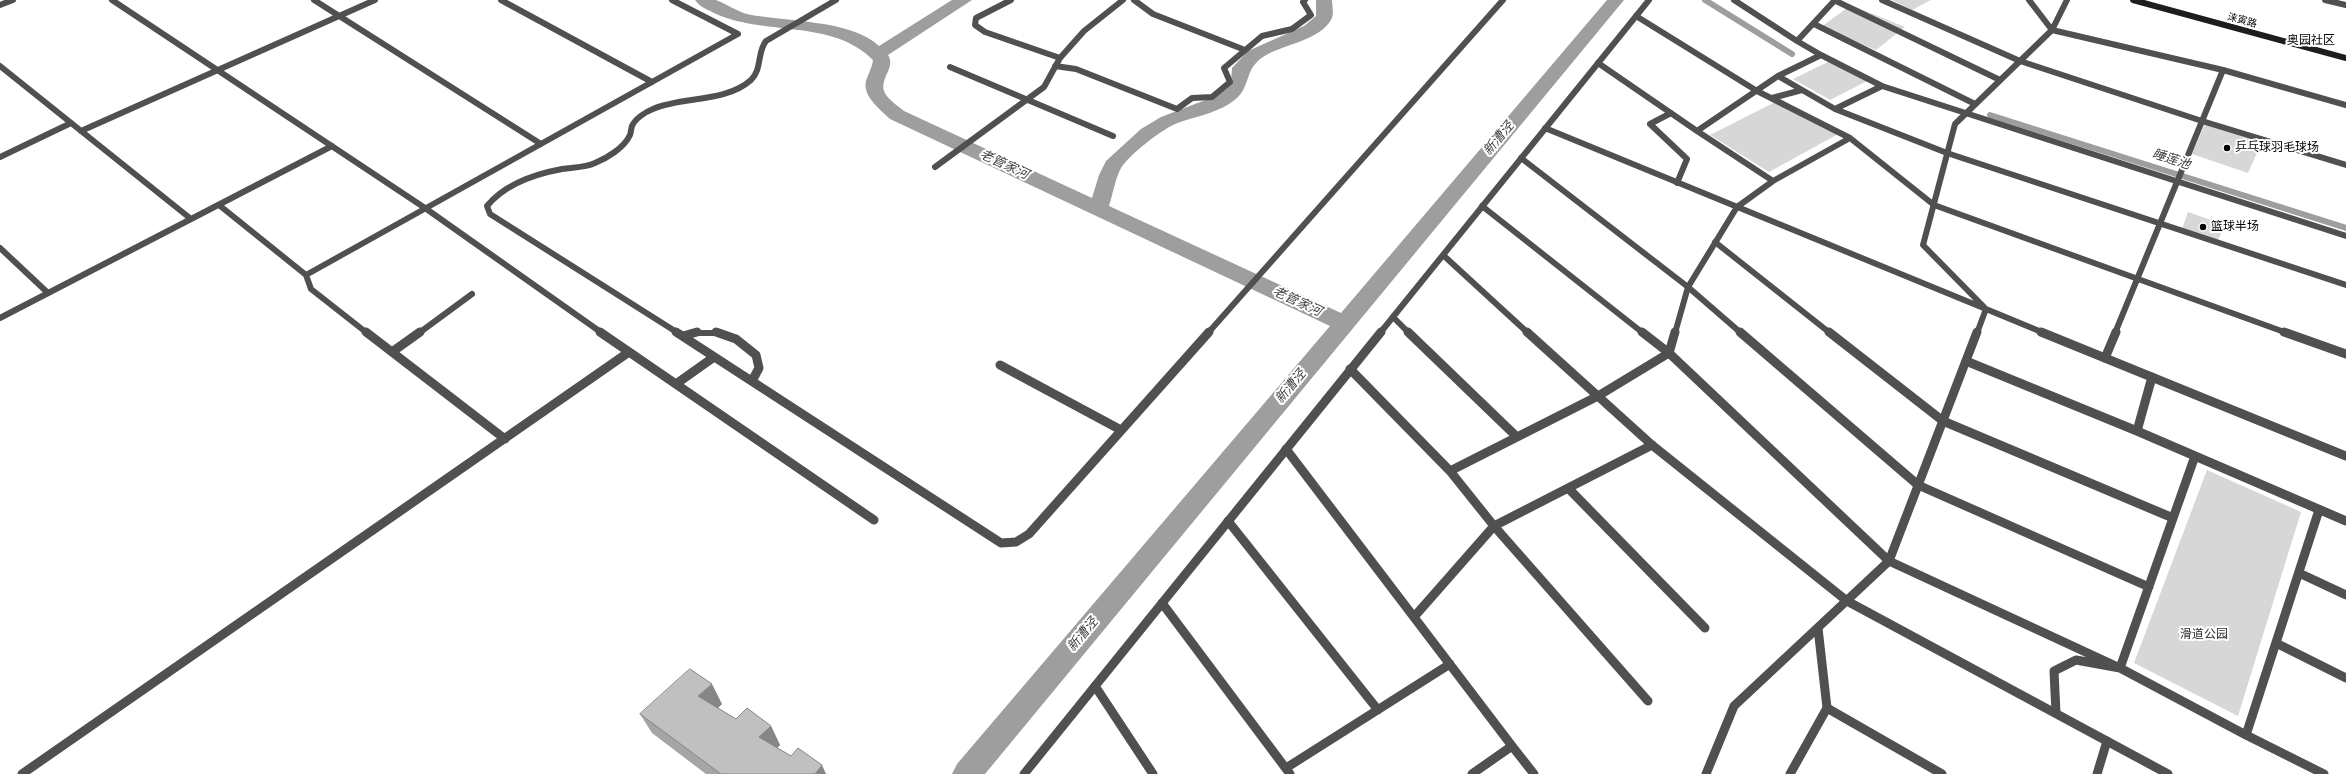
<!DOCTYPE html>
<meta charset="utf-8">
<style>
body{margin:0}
canvas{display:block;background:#fff}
</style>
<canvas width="2346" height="774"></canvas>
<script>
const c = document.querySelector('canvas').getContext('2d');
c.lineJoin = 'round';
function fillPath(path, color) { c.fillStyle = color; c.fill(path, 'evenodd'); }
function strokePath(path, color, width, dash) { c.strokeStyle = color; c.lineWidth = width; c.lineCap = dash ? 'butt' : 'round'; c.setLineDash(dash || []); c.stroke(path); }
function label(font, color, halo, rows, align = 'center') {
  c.font = font + ' Poppins,"Noto Sans SC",sans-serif'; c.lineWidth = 4; c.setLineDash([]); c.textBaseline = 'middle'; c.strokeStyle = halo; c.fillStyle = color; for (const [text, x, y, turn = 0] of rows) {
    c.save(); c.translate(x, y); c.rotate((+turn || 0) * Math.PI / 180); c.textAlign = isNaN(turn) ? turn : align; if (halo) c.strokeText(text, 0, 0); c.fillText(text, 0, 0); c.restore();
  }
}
const green = new Path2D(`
 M1892,0H1931L1912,10Z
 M1851,5L1905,27L1876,50L1821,27Z
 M1832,60L1869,80L1830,100L1793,79Z
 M1781,99L1840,133L1769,172L1710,135Z
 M2205,124L2262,142L2248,173L2192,154Z
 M2188,212L2225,225L2218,240L2182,229Z
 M2207,470L2301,512L2238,716L2134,663Z`);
const stream = new Path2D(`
 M1705,0L1792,54
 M1990,115L2346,228`);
const canal = new Path2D(`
 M695,0C701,0 710,0 716,0C727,4 736,11 747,14C783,22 851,19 879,46L952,0H972L888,55C896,67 880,78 884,91C887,99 897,105 904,111L1092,198L1099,175L1106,161L1141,129L1161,117L1216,96L1226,89L1231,82L1232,68L1248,51L1304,26L1316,16V0H1332C1332,5 1334,13 1332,18C1320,43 1277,44 1259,60C1243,74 1252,90 1229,104C1213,114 1193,117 1175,124C1160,131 1130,154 1121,168C1115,179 1113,194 1109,206L1341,313L1607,0H1624L985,774H952L957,764L1330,326L890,119C881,110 862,96 866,81C868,74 872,68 873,60C832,18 762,37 712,12C706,9 699,6 695,0Z`);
const laneFar1 = new Path2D(`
 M112,0L425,208L602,333
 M314,0L541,144
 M501,0L652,82
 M1011,0L976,18L975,25L985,32L1060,58
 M1134,0L1153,14L1245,50
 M2029,0L2052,30L2223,70L2346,105
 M2325,0L2346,5
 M0,5L13,0
 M0,66L191,219
 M1055,66L1076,69L1177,109L1192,98L1212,97L1230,82L1224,68L1262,36L1292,29L1311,15L1303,2L1305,0
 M950,67L1113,136
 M1545,128L1986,309
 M81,131L375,0
 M0,157L71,123
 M935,167L1044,87L1060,58L1084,31L1123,0
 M219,205L306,275L738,34L672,0
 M0,248L48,293
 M1443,255L1528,333
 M306,275L311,289L367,333
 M1984,307L1923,245L1955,124L2052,30L2067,0
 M0,318L332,146
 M419,333L472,294
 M678,333L490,214L487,206C505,184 535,174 562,169C573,167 584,168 595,163C607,158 624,148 630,135C631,132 631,129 632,126C635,119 645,112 653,109C683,96 725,103 751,80C762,70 757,52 766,41L836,0
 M694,333H718
 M1208,333L1503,0
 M1380,333L1649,0
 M1977,333L1986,309L2044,333`);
const lane = new Path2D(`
 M366,332L505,439
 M600,332L874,520
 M676,332L1001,543L1016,542L1029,534L1209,332
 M716,332L736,339L756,355L759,368L752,381
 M1527,332L1652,445L1847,601L2168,774
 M2041,332L2346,456
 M683,336L697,332
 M392,352L420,332
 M1000,365L1121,430
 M676,384L714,357
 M22,774L629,352
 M1024,774L1381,332
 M1706,774L1734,706L1889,561L1977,332
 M1790,774L1827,708L1818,628`);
const streetFar1 = new Path2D(`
 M1734,0L1797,41
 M1882,0L2020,61L2202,121L2346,165
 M1836,1L2000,80
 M1636,16L1757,91L1850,138
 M1814,24L1975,104
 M1821,55L1882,86
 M1598,63L1697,131
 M1778,76L1835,109
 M1772,98L1802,90
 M1671,113L1650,124L1687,159L1677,183
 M1521,158L1688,287L1741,333
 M1773,181L1850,138L1934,205L2287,333
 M1482,206L1643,333
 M2346,236L1882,86L1835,109L1947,153L2346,285
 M1715,242L1830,333
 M1393,317L1409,333
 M1675,333L1688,287L1737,207L1773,181L1697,131L1778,76L1821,55L1797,41L1835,0
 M2115,333L2223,70`);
const street = new Path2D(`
 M1408,332L1517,437
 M1642,332L1669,353L1889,561L2120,668L2246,735
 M1740,332L1918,485L2149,587
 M1829,332L1943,421L2173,518
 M2284,332L2346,354
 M2105,358L2116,332
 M1966,361L2137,431L2152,377
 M1350,369L1450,471
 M2137,431L2346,521
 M1286,449L1512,746
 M1568,488L1705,628
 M2319,510L2246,735L2324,774
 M1228,521L1378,710
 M2299,573L2346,595
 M1162,603L1290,774
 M1414,617L1494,526L1450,471L1598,396L1669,353L1675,332
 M2276,643L2346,678
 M1095,686L1153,774
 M1648,701L1494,526L1652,445
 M1827,708L1942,774
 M2056,713L2054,671L2076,660L2120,668L2195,456
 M1286,768L1450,664
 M1472,774L1512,746L1534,774
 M2097,774L2107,741`);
const secondary = new Path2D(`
 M2133,0L2346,58`);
const wall = new Path2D(`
 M722,704L718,708L736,719L771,726L780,745L777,748L791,756L826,774H706L652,733L640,714Z`);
const shadedWall = new Path2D(`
 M712,684L722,704L709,716L698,696Z
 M771,726L780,745L769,756L759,737Z
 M822,765L826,774H815Z`);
const building = new Path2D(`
 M690,669L712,684L698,696L736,719L747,708L771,726L759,737L791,756L798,748L822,765L815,774H721L640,714Z`);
const markers = [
 [2227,148,4,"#000"],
 [2203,227,4,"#000"]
];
const farStreetnames = [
 ["涞寅路",2242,21,15]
];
const farQuarternames = [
 ["奥园社区",2311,41]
];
const poiNames = [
 ["乒乓球羽毛球场",2235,148],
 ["篮球半场",2211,227]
];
const parkNames = [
 ["滑道公园",2204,635]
];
const waterNames = [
 ["新漕泾",1499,139,-50],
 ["睡莲池",2171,160,18],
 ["老管家河",1004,165,25],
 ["老管家河",1297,302,25],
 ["新漕泾",1291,387,-50],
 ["新漕泾",1083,635,-50]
];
fillPath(green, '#d7d7d7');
strokePath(stream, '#9e9e9e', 6);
fillPath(canal, '#9e9e9e');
strokePath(laneFar1, '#505050', 6);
strokePath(lane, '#505050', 9);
strokePath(streetFar1, '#505050', 6);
strokePath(street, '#505050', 9);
strokePath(secondary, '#1d1d1d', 6);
fillPath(wall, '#a5a5a5');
fillPath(shadedWall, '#868686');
fillPath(building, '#c0c0c0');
strokePath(building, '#868686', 1);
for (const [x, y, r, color] of markers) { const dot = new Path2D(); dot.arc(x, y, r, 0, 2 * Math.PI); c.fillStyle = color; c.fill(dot); strokePath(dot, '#fff', 1.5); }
label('10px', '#000', '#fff', farStreetnames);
label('12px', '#000', '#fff', farQuarternames);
label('12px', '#000', '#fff', poiNames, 'left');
label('12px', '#2e2e2e', '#fff', parkNames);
label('italic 13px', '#3f3f3f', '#fff', waterNames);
</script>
